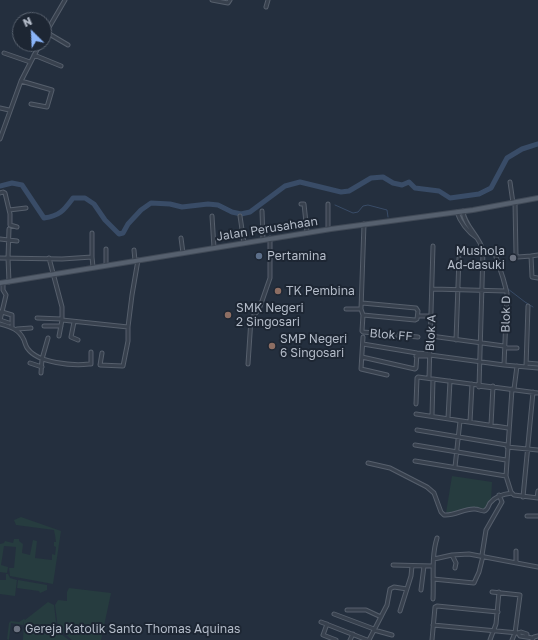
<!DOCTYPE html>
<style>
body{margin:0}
#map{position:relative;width:538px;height:640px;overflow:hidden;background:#242f3e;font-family:"Golos Text",sans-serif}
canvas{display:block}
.north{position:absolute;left:12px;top:12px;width:40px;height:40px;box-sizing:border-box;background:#1d2633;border:1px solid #59626f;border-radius:50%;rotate:336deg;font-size:11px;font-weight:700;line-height:16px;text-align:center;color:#b4bcc9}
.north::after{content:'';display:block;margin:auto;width:14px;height:18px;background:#8ab4f8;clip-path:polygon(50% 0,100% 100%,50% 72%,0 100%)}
</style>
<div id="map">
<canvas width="538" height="640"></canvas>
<div class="north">N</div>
</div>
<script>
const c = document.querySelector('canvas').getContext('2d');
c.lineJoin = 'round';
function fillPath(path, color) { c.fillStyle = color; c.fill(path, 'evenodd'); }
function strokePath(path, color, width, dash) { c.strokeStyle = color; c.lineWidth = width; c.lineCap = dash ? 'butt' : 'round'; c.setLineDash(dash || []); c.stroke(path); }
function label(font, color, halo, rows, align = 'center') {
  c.font = font + ' "Golos Text",sans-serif'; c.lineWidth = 4; c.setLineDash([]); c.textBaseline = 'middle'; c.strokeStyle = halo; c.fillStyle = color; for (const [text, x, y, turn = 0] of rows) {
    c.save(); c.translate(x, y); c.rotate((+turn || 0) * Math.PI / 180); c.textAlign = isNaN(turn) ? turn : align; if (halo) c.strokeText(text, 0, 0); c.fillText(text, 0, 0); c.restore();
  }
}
const green = new Path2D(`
 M452,476L492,482L491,500L485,509L472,508L446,513Z
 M21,517L61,531L53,584L10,576L9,568H14L16,547L4,546L1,565L8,567L7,573L0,572V544L4,543L5,541L13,543L14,539H19V541L23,544L22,553L30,555L33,540L37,541L35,558L52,560V554L55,555L56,547L54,546V542H56L55,535L54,530L16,525L14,520Z
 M6,574H8L10,578L17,580L15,596L0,594V580H6Z
 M18,580L47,585V590L40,593L39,591L17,588Z
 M69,588L111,593L101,640H72L58,628L55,605L58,600L67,601V592Z
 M48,602L54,605L57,631L69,640H23L24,621L23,625L11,623L9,640L7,639L9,623L11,621L19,622L24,619L25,620Z`);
const stream = new Path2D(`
 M335,205L353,213L358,212L363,206L368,205L387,210L388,217
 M498,258L508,289L525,302L533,307`);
const river = new Path2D(`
 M0,186L12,183L22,185L44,218C60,216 64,210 73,198H85L94,204L105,220L119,234L123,233L128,224L141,210L151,203L170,204L182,207L208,204L218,205L232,212L241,214L250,212L285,186L300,182L341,192L349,191L371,178L383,177L393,183L402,185L409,182L415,188L439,191L450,198L479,194L491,188L507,158L522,149L538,144`);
const minor = new Path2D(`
 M212,0L228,3L230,0
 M266,7L268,0
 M46,32L68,45
 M44,36L65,0
 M4,53L30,62
 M34,55L61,66
 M21,81L52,90L47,107L31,104
 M0,108L9,110
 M0,139L21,81L40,44
 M510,182L513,203
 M0,193L3,192L5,193L10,214V225L17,227
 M515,203L516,255L518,257L531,256L532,277L538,278
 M301,204H304L307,232
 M328,204V229
 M9,210L26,208
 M262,211L263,240
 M463,211C464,226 480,236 483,251L479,387
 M457,212C460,222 468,232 477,238
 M212,216L214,248
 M240,216L244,243
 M364,224L361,309L363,315L362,331L363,332L418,337
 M9,229L8,258L9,282
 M92,233V257
 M181,238L183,253
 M0,239L17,241
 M106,249V265
 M134,250L135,261
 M483,253H494L495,254L503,278L507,293L504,365
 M531,256L538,255
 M0,258L62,259L92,257L93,267
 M49,258L62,307V320
 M3,283V290L6,295L2,312L12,315V327
 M433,289L506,291
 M362,303L416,308L418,311L417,319L415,320L363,315
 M346,309H361
 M0,312H2L0,320
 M418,316H432
 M37,318L62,319
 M0,320L9,323
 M74,322L71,337L78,340
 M0,324C11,327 19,329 24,340C25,343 26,347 28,349C38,363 73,366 89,364H91V352
 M44,326H61
 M128,327L132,295L138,260
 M17,329L31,328
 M59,336L62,320L128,327V341L123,366L100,365L102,353
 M431,336L504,346L507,348H517
 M363,337L361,369L387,375
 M456,340L459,258
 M363,344L417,353L430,354
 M430,355L504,365L538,368
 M416,356H430
 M362,357L415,369L416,368L417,353
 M30,363L42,367
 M526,363L538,364
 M248,364L251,319L259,309L262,301L270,278V238
 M526,367L528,306
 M41,373L42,359L48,338
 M429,378L433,246
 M478,386L494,388
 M512,389L506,476L511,492L514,495L538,498
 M514,389L517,366
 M416,404L417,378L418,377L538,393
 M416,414L508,428
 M432,416L433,379
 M448,418L450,381
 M470,422L472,384
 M491,425L493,386
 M417,430L507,445
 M415,445L506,460
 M507,447L538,450
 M415,461L506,476
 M368,463L390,468L427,487L434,493L441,512L444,515C455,516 465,508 475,509C478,509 481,511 484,511C488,510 488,506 490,503C495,496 503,494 512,493
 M455,467L460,421
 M523,497L533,392
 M537,498L538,491
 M527,516H538
 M452,555L456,563L455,568
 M482,555L486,530L502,502L499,495
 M434,559L452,555L469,554L538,567
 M516,563V551
 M393,565L433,566
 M433,579L474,583L479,572L483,556
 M421,590L424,566
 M492,592L520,595L515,633L512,640
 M433,599C434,579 431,557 437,538
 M347,610H366L381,617
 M400,611L411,576L412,566
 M334,614L374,629
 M321,622L367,640
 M327,624L323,635L336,640
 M433,625L518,633L521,632L527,634V636
 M374,630L392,635
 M518,633L520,636L533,638
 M350,640L353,634
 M369,640L387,605L390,589L394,587L407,589
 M432,640L435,607L437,606L498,612
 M490,640L496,624L499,592
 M532,640L534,637L538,636`);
const major = new Path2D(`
 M0,283L331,229L473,210L538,198`);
const markers = [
 [259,256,4,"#5c6f8a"],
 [513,258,4,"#6b7280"],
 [278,291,4,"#8d6e63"],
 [228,315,4,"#8d6e63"],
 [272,346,4,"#8d6e63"],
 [17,629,4,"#6b7280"]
];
const streetNames = [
 ["Jalan Perusahaan",267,229,-9],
 ["Blok D",506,314,-89],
 ["Blok A",431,333,-87],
 ["Blok FF",391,335,5]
];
const poiNames = [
 ["Mushola",505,251,"right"],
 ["Ad-dasuki",505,265,"right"],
 ["Pertamina",267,256],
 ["TK Pembina",286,291],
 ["SMK Negeri",236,308],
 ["2 Singosari",236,322],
 ["SMP Negeri",280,339],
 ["6 Singosari",280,353],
 ["Gereja Katolik Santo Thomas Aquinas",25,629]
];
fillPath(green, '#263c3f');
strokePath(stream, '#394c67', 1);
strokePath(river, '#394c67', 5);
strokePath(minor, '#565f6c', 5);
strokePath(major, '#414a57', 6);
strokePath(minor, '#38414e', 3);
strokePath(major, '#56606e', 4);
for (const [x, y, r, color] of markers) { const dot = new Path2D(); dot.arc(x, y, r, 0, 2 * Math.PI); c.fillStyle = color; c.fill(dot); strokePath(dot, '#1d2633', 1.5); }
label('12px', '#b4bcc9', '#1d2633', streetNames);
label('12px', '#b4bcc9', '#1d2633', poiNames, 'left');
</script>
